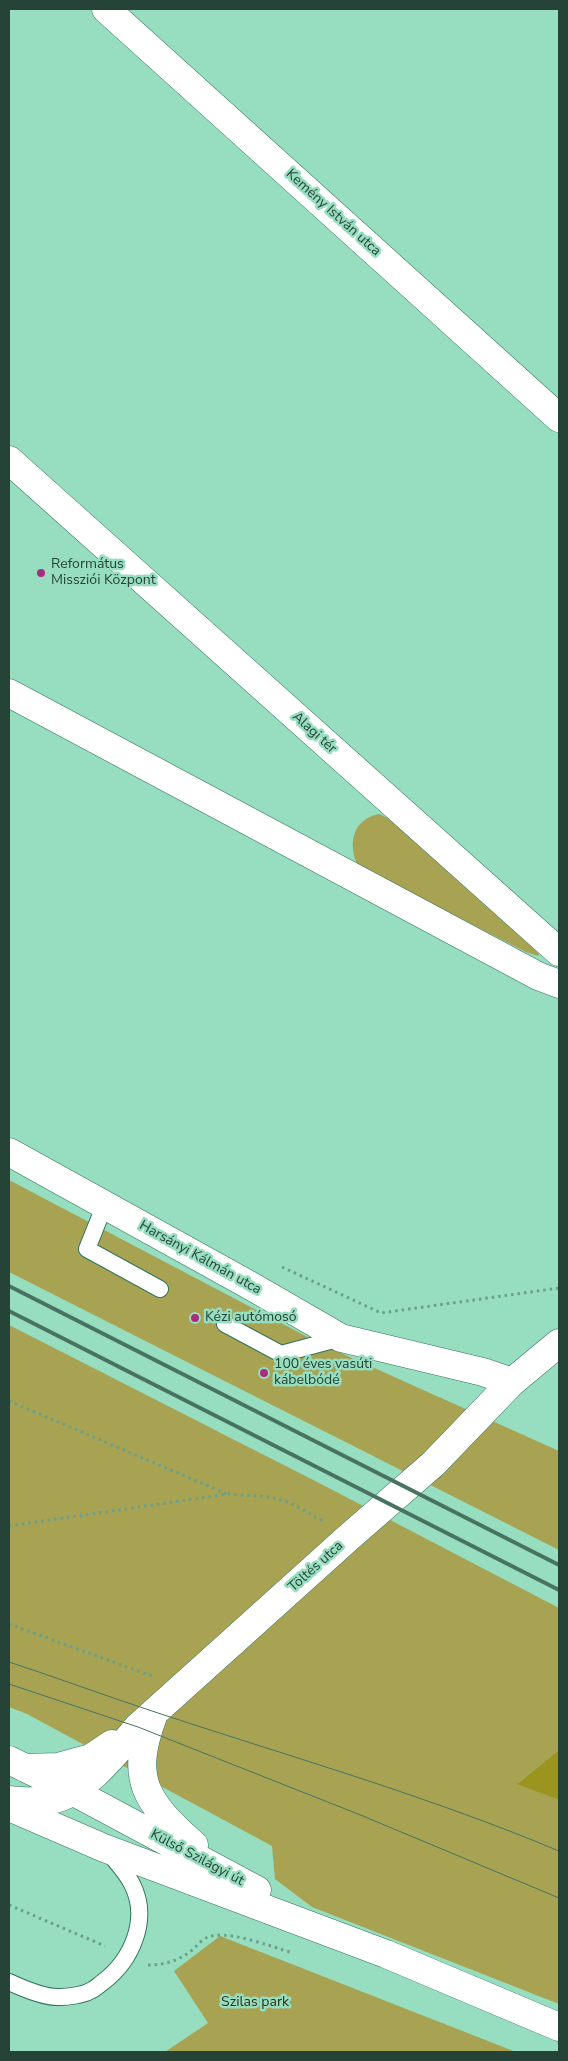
<!DOCTYPE html>
<meta charset="utf-8">
<style>
body{margin:0}
#map{position:relative;width:568px;height:2061px;overflow:hidden;background:#97ddbf;font-family:"Nunito Sans",sans-serif}
canvas{display:block}
.frame{position:absolute;inset:0;border:10px solid #264337;pointer-events:none}
</style>
<div id="map">
<canvas width="568" height="2061"></canvas>
<div class="frame"></div>
</div>
<script>
const c = document.querySelector('canvas').getContext('2d');
c.lineJoin = 'round';
function fillPath(path, color) { c.fillStyle = color; c.fill(path, 'evenodd'); }
function strokePath(path, color, width, dash) { c.strokeStyle = color; c.lineWidth = width; c.lineCap = dash ? 'butt' : 'round'; c.setLineDash(dash || []); c.stroke(path); }
function label(font, color, halo, rows, align = 'center') {
  c.font = font + ' "Nunito Sans",sans-serif'; c.lineWidth = 5; c.setLineDash([]); c.textBaseline = 'middle'; c.strokeStyle = halo; c.fillStyle = color; for (const [text, x, y, turn = 0] of rows) {
    c.save(); c.translate(x, y); c.rotate((+turn || 0) * Math.PI / 180); c.textAlign = isNaN(turn) ? turn : align; if (halo) c.strokeText(text, 0, 0); c.fillText(text, 0, 0); c.restore();
  }
}
const green = new Path2D(`
 M379,814L388,818C439,861 495,903 539,954L538,956L526,952L358,866C347,844 353,819 379,814Z
 M9,1180L321,1344L559,1451V1550L9,1272Z
 M9,1325L323,1485L559,1608V1750L518,1783L559,1800V2004L312,1907L275,1879L272,1846L27,1714L9,1707Z
 M220,1936L516,2052H165L208,2023L174,1971Z`);
const forest = new Path2D(`
 M559,1750V1800L517,1784Z`);
const path = new Path2D(`
 M282,1267L381,1313L559,1288
 M9,1401L227,1494
 M9,1526L228,1494L269,1497L289,1502L323,1521
 M9,1624L152,1676
 M9,1905L105,1946
 M148,1965C164,1965 178,1961 191,1951C196,1947 200,1941 206,1938C225,1928 272,1947 293,1953`);
const service = new Path2D(`
 M105,1204L87,1249L160,1289
 M225,1324L281,1354L341,1338
 M9,1982C22,1988 46,1998 60,1997C68,1997 83,1995 90,1991C95,1989 99,1985 103,1982C132,1960 150,1919 132,1884C126,1872 117,1863 109,1853`);
const minor = new Path2D(`
 M106,9L559,418
 M9,460L559,952
 M9,693L538,976L559,984
 M9,1152L251,1286L341,1338L483,1372L512,1382`);
const tertiary = new Path2D(`
 M153,1716C129,1780 146,1802 194,1845
 M9,1760L74,1792L257,1890
 M25,1768L58,1767L91,1758L112,1744
 M9,1800C23,1801 41,1803 55,1799C85,1792 118,1750 138,1727L349,1537L433,1464L512,1382L559,1343
 M9,1807L104,1848L386,1954L559,2027`);
const tram = new Path2D(`
 M9,1662C58,1678 106,1696 155,1712C291,1757 428,1796 559,1851
 M9,1684L138,1727L363,1816L559,1898`);
const rail = new Path2D(`
 M9,1286L559,1565
 M9,1311L559,1590`);
const markers = [
 [41,573,5,"#aa2c7d"],
 [195,1318,5,"#aa2c7d"],
 [264,1373,5,"#aa2c7d"]
];
const streetNames = [
 ["Kemény István utca",333,213,42],
 ["Alagi tér",314,733,42],
 ["Harsányi Kálmán utca",200,1258,29],
 ["Töltés utca",316,1567,-42],
 ["Külső Szilágyi út",197,1858,28]
];
const poiNames = [
 ["Református",51,565],
 ["Missziói Központ",51,581],
 ["Kézi autómosó",205,1318],
 ["100 éves vasúti",274,1365],
 ["kábelbódé",274,1381]
];
const parkNames = [
 ["Szilas park",255,2003]
];
fillPath(green, '#a7a353');
fillPath(forest, '#9b941e');
strokePath(service, '#2f755b', 18);
strokePath(minor, '#2f755b', 29);
strokePath(tertiary, '#2f755b', 29);
strokePath(path, '#6aa089', 3, [2.5, 4]);
strokePath(service, '#fff', 16);
strokePath(minor, '#fff', 28);
strokePath(tertiary, '#fff', 28);
strokePath(tram, '#497361', 1);
strokePath(rail, '#497361', 4);
for (const [x, y, r, color] of markers) { const dot = new Path2D(); dot.arc(x, y, r, 0, 2 * Math.PI); c.fillStyle = color; c.fill(dot); strokePath(dot, '#97ddbf', 2); }
label('14px', '#264337', '#97ddbf', streetNames);
label('14px', '#264337', '#97ddbf', poiNames, 'left');
label('14px', '#302f17', '#97ddbf', parkNames);
</script>
